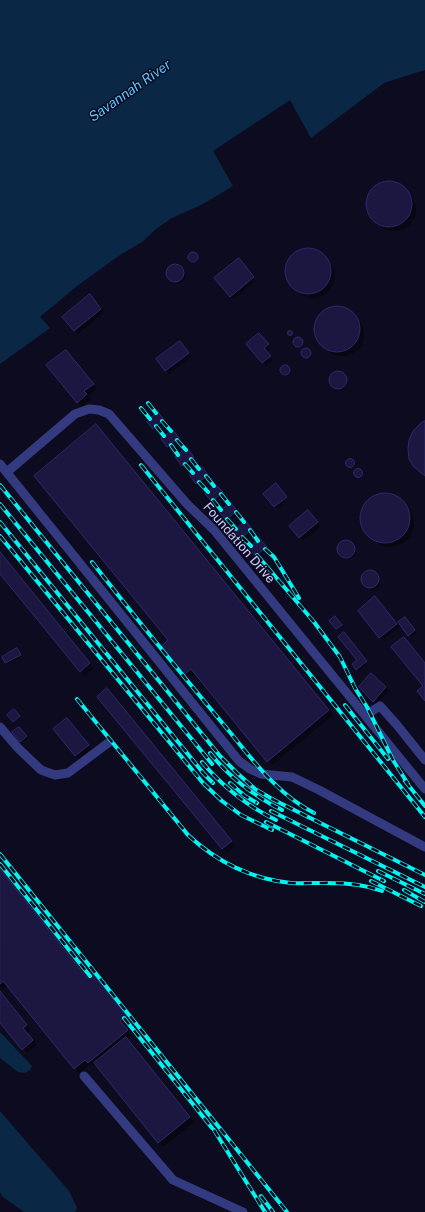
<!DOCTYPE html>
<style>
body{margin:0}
canvas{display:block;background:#0d0b1f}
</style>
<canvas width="425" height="1212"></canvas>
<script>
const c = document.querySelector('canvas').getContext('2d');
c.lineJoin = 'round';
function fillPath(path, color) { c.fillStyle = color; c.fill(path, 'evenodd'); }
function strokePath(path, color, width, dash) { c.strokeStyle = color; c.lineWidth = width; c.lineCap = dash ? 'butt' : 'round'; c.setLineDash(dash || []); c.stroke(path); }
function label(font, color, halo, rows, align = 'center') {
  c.font = font + ' "Public Sans",sans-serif'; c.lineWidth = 3; c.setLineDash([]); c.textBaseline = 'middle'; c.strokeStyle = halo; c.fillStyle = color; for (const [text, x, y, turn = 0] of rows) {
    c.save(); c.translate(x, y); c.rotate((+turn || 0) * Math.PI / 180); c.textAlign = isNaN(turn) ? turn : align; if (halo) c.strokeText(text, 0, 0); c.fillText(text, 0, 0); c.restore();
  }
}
const water = new Path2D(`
 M0,0H425V70L384,83L311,138L290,100L213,151L233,186L203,204L172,218L156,229L142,242L120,255L77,286L40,317L50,328L0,364Z
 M0,1032L32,1066L30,1070L25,1073L18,1072L0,1058Z
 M0,1111L69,1191L77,1208L75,1212H24L3,1197L0,1192Z`);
const shadow = new Path2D(`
 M388,182L395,183L402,186L412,197L415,203L416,210L415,217L411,224L406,228L399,231H391L385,229L379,225L370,214L368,207V200L370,193L375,188L381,184Z
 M307,249L314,250L320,253L331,264L334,270L335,277L333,284L329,291L324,295L317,298H310L303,296L297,292L288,281L286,274V267L289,260L293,255L300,251Z
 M190 257a4 4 0 1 1 8 0a4 4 0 1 1-8 0Z
 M242,263L256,281L233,299L230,296Z
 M177,265L184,271L186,276L184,280L180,283L173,281L168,277V272L170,267Z
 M93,299L104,312L78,334L75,330Z
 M336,308H344L350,311L360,322L363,328L364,335L363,343L359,349L353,353L347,356H340L333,354L327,350L318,339L316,332V325L318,318L323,313L329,309Z
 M262,337L271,348L266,352L273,360L266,366L247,344Z
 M294 343a4 4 0 1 1 8 0a4 4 0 1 1-8 0Z
 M183,346L191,357L169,374L158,360Z
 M303 353a4 4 0 1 1 8 0a4 4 0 1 1-8 0Z
 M66,351L97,389L88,396L91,399L82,407L77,402Z
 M281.5 371a4.5 4.5 0 1 1 9 0a4.5 4.5 0 1 1-9 0Z
 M337,372L342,374L348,383L347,387L340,390L335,388L330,381L333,374Z
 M158,414L165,422L155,430L153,429Z
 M100,430L333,715L272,765L196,673L188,679L161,647L169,640Z
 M175,433L180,441L170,449L162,439Z
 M189,452L195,459L185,467L183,465Z
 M347.5 464a3.5 3.5 0 1 1 7 0a3.5 3.5 0 1 1-7 0Z
 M354.5 473a3.5 3.5 0 1 1 7 0a3.5 3.5 0 1 1-7 0Z
 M204,470L209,478L199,485L197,483Z
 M216,486L224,495L214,503L206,494Z
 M278,487L288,499L277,509L265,494Z
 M386,494L394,496L401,500L411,511L414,519V527L411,535L406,541L399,545L391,547L383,546L377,543L366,532L363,526L362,518L363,511L366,504L371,499L378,495Z
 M233,506L238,513L228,521L227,519Z
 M311,514L321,526L303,541L290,526Z
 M246,522L253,531L243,539L236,531Z
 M348,541L355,546L356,551L355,556L350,559L343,557L341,555L338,547L341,543Z
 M262,542L268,550L258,557L250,548Z
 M0,553L94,668L85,676L0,573Z
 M372,572L379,577L380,585L377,588L372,590L364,583L363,578L365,574Z
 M378,601L399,627L383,640L380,637Z
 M407,620L417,633L411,637L399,622Z
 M346,636L368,663L359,671L357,669L358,661Z
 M19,652L22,657L8,664L6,662Z
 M372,674L389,691L376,704L360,687Z
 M112,694L235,846L227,853L99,697Z
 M70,722L91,749L79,759L75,756Z
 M21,730L28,738L22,743L21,741Z
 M0,869L88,979L97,980L130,1021L124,1026L131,1035L127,1039L194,1122L163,1147L96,1064L93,1066L90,1064L79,1073L8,985L3,989L0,986Z
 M0,991L31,1030L27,1033L37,1045L27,1053L0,1021Z`);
const building = new Path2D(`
 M366 204a23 23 0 1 1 46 0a23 23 0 1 1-46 0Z
 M285 271a23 23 0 1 1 46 0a23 23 0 1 1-46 0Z
 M188 257a5 5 0 1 1 10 0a5 5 0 1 1-10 0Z
 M239,258L254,277L230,297L214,278Z
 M166 273a9 9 0 1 1 18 0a9 9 0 1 1-18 0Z
 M90,294L101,309L74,331L62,317Z
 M314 329a23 23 0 1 1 46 0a23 23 0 1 1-46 0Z
 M287.5 333a2.5 2.5 0 1 1 5 0a2.5 2.5 0 1 1-5 0Z
 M259,333L269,344L264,348L271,356L262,363L246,344Z
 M293 342a5 5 0 1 1 10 0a5 5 0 1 1-10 0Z
 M180,341L189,353L165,371L156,359Z
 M301 353a5 5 0 1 1 10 0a5 5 0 1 1-10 0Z
 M66,350L94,384L84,391L87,394L77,403L46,365Z
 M280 370a5 5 0 1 1 10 0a5 5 0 1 1-10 0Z
 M329 380a9 9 0 1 1 18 0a9 9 0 1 1-18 0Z
 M158,412L164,420L153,429L147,422Z
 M425,421V476L414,467L409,459L408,449L409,440L413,431L420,424Z
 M96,424L329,710L267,762L191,669L183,676L160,647L168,640L34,476Z
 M173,430L179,438L167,447L161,439Z
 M187,448L194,457L182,466L175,457Z
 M345.5 463a4.5 4.5 0 1 1 9 0a4.5 4.5 0 1 1-9 0Z
 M202,467L208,475L196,484L190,476Z
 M353.5 473a4.5 4.5 0 1 1 9 0a4.5 4.5 0 1 1-9 0Z
 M276,483L287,497L274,507L263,494Z
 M216,485L223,492L212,502L205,494Z
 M360 518a25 25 0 1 1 50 0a25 25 0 1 1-50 0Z
 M231,503L237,511L226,520L219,512Z
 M308,510L318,522L299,538L289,526Z
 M246,521L252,529L241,538L234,531Z
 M260,539L267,547L255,556L249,548Z
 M337 549a9 9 0 1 1 18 0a9 9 0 1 1-18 0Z
 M0,552L90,663L80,672L0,574Z
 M361 579a9 9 0 1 1 18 0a9 9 0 1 1-18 0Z
 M375,596L397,624L379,638L358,611Z
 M335,616L342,625L336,629L329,621Z
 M405,617L415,630L408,636L398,622Z
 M344,632L367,661L356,670L352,664L357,660L338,637Z
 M404,637L425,663V701L417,691L423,686L391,647Z
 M17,648L21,655L5,663L2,657Z
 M371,673L386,687L373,702L359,687Z
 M107,688L232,841L222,849L97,697Z
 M14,709L20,716L13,722L7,715Z
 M67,718L89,745L75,756L53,729Z
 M19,727L27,736L20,742L12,732Z
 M0,869L87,978L93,974L127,1016L120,1021L128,1030L88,1063L85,1060L74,1069L3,981L0,984Z
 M0,991L27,1025L23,1028L33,1040L22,1050L0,1023Z
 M126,1037L190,1117L158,1143L94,1063Z`);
const minor = new Path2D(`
 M0,464L239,761L250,769L261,774L292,777L319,790L425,847
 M7,472L75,414L89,409L99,410L109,414L187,504L214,530L425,789
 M366,715L380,706L397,725L425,760
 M0,727L18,748L41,770L55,775L68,773L108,743
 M84,1076L173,1180L243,1212`);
const rail = new Path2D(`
 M148,403L156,413
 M141,408L150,419
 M162,421L171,431
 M156,426L164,436
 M177,440L186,450
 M171,445L178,455
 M191,459L199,469
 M185,464L193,473
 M141,465L425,817
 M206,476L214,486
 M199,482L208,492
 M0,485L220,756L237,773L255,789L274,800L425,875
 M221,494L229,504
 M213,500L221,510
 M0,504L212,764
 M236,512L244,522
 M227,519L236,529
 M0,522L204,774L213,783
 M250,530L258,541
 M0,536L203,783L222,801L241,815L272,830
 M242,537L251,546
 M265,549L274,557L299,598
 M257,555L314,622L340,657L355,688L367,707L393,760L408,784
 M92,562C135,617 179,671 224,725C250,756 276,794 314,813
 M77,699L188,835C217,862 252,879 291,883C313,884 336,881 358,885C366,886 374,888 382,891
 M345,705L388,759
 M210,753C230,778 254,796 282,810
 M202,762C223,787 247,806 276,820
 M405,781L425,806
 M230,783L245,796L257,803
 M271,811L425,887
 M266,822L384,881
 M0,854L287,1212
 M0,864L90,976
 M378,871L425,894
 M371,881L421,906
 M404,890L425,902
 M124,1018L212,1128
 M214,1130L265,1212
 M261,1196L273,1212`);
const streetNames = [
 ["Foundation Drive",239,543,49]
];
const waterNames = [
 ["Savannah River",130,91,-35]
];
fillPath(water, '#0a2745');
fillPath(shadow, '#0007');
fillPath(building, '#1b1741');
strokePath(building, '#2e286e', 1);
strokePath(minor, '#343a80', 9);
strokePath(rail, '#00f5f2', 4);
strokePath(rail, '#0d0b1f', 2.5, [8]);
label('13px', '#cacaff', '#0d0b1f', streetNames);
label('italic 14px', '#58c4ff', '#0d0b1f', waterNames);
</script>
